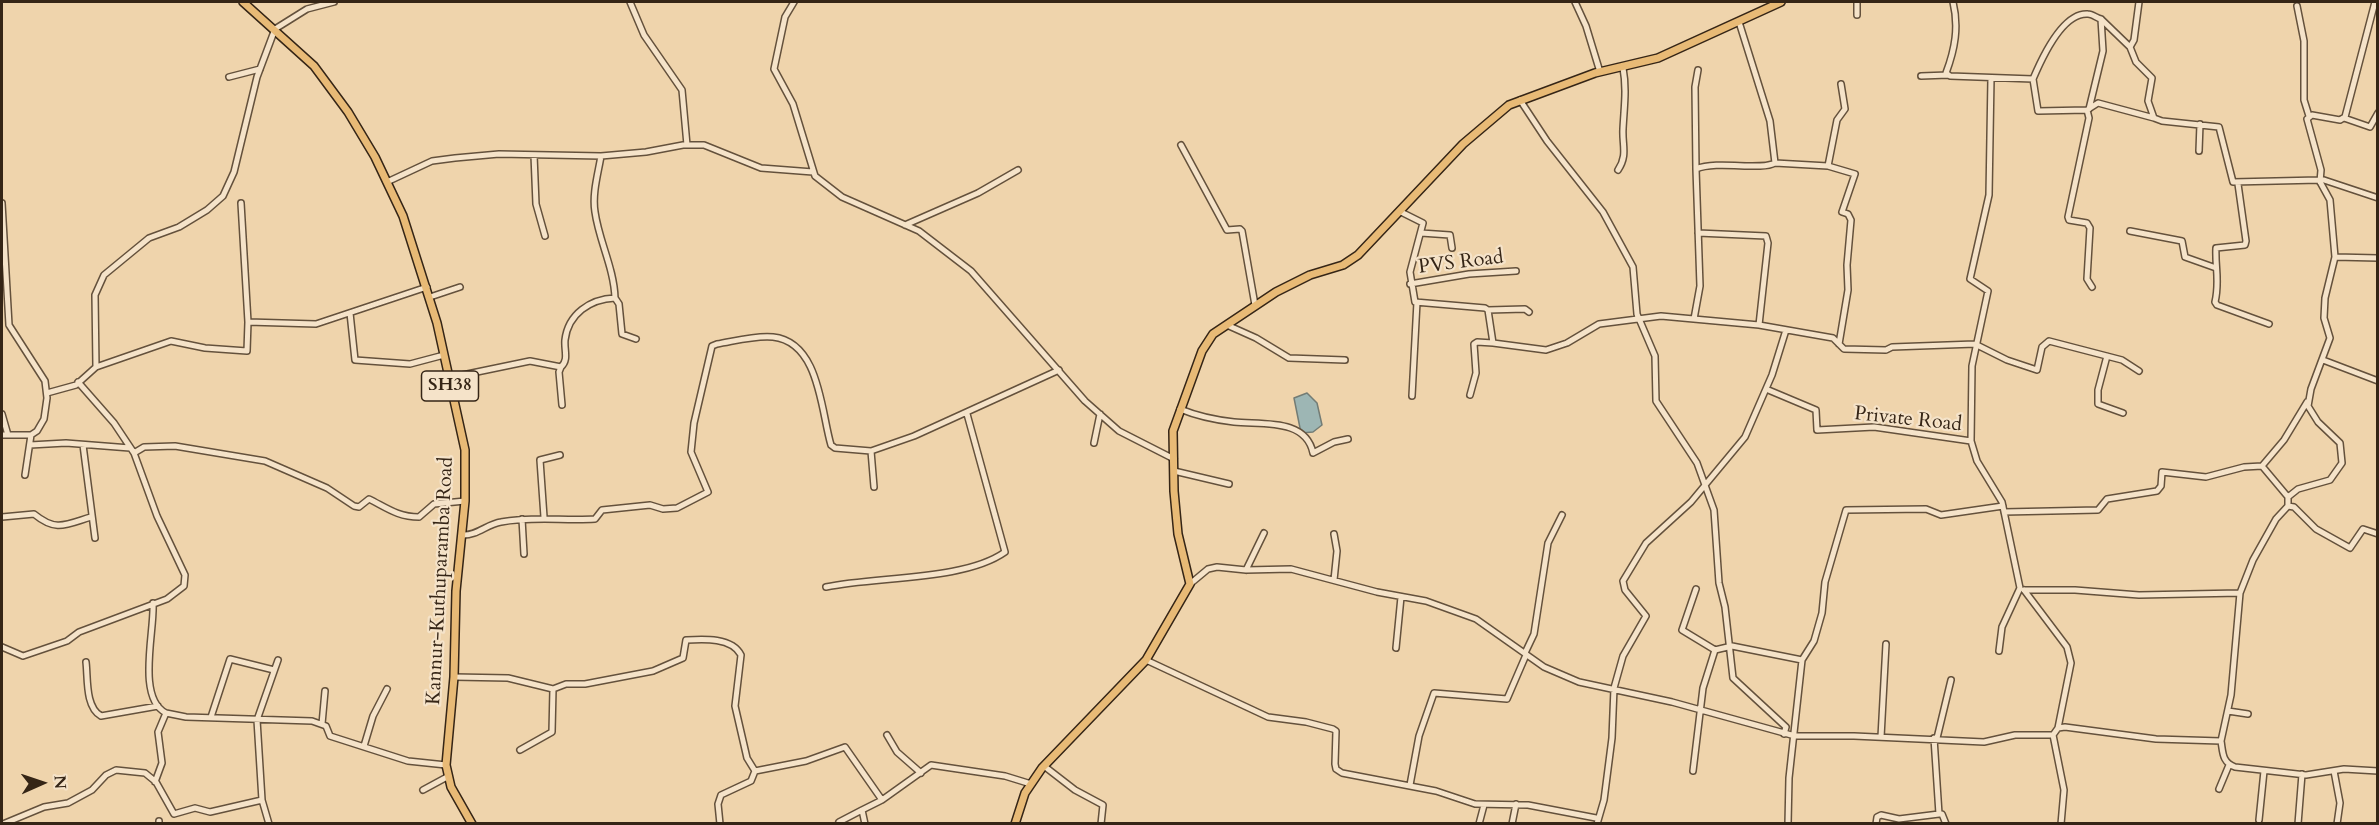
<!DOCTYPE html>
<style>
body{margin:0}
#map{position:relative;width:2379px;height:825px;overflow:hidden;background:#efd4ac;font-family:Cardo,serif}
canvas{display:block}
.frame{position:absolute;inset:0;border:3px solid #352516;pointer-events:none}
.north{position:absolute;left:12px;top:753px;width:60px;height:60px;-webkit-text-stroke:4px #f5e3c9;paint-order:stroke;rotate:87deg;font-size:16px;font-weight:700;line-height:24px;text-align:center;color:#352516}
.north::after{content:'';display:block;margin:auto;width:21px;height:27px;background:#352516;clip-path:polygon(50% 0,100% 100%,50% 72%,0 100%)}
</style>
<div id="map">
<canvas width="2379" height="825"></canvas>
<div class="frame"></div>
<div class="north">N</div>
</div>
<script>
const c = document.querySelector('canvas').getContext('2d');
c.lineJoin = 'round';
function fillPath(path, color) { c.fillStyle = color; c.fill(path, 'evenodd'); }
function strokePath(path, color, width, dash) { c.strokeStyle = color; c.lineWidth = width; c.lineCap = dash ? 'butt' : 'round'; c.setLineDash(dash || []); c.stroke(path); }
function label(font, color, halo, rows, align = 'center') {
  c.font = font + ' Cardo,serif'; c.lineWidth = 4.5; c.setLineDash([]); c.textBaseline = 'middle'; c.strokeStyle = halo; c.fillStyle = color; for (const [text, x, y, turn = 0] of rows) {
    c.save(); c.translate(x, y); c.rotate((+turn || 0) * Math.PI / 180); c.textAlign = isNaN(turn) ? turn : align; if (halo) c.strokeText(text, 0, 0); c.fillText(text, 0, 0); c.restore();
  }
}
const water = new Path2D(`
 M1307,393L1317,403L1322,425L1313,432L1301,433L1294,398Z`);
const minor = new Path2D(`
 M630,2L644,35L682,90L687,145
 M794,2L785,17L774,69L793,104L815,176L842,197L919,231L971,271L1085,401L1119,431L1174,459
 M1575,2L1586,26L1600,72
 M1857,2V15
 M1953,2C1959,27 1955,49 1946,73L1950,76L2033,79C2041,60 2062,12 2088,14C2092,14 2097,18 2101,19
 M2297,6L2304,41V100L2309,116
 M2130,47L2136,62L2152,78L2148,101L2154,118L2162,121L2219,127L2233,182L2319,180L2330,200L2335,257L2378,258
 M1921,76L1948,75
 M229,77L260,69
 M1991,78L1989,195L1970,279L1988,291L1972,366L1971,441L1977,461L2002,502L2020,588L2002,627L1999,651
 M2033,79L2038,111L2087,110L2098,103L2154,118
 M1520,100L1547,141L1603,212L1633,267L1637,314L1655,356L1656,401L1697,463L1714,510L1719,583L1725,607L1733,678L1786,727L1784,734
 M2089,109L2103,51L2101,19L2130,47L2134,40L2139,2
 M2087,110L2089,118L2068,217L2069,220L2087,223L2090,228L2087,279L2092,287
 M2344,118L2370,127L2378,113
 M1181,145L1227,230L1240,229L1242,231L1255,305
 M2199,151L2200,124
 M534,155L536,204L545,236
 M601,156C598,174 592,194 595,212C599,241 614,268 615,298
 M1775,163L1828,166L1855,174L1842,212L1848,214L1851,220L1847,265L1848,290L1839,344
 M1828,166L1837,120L1845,109L1841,84
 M1696,169L1695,87L1698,70
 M1618,170C1628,155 1622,145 1623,129C1624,108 1627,89 1623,68
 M2321,179L2378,198
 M387,182L432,161L455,158L499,154L601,156L646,152L683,145H704L761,168L813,172
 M2320,182L2321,170L2307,119L2312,115L2340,120L2345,117L2375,2
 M2238,184L2246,241L2245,245L2216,248C2215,268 2220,281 2215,302L2217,305L2269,324
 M2,203L9,325L45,381L47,398L44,419L37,431L31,435H2
 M241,203L248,322
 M1401,212L1423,223L1410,272L1415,302L1485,308L1488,310L1493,343L1546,350L1567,343L1599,324L1661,316L1759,325L1833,338L1844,349L1886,350L1892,347L1975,344L2007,360L2037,370L2042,347L2049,341L2122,360L2139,371
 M905,225L978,193L1018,170
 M2130,231L2182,241L2185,257L2216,268
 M1421,233L1450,235L1452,248
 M1698,233L1766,236L1768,243L1759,325
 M1410,284L1469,274L1516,271
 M430,297L460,287
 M1488,310L1525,309L1529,312
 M350,313L355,360L410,364L444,355
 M1694,319L1700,286L1696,169C1718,160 1760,171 1775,163L1770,121L1739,22
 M1227,325L1256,338L1289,358L1345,360
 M2107,356L2098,390V404L2123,413
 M2323,360L2378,381
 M96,367L171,341L205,348L247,351L248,322L316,324L427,287
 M561,367L559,372L562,405
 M448,378L530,361L561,367C569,360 564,350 565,340C568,314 590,299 615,298L619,304L622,334L636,339
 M1766,389L1816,410L1817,430L1874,427L1971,441
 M47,393L76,385L96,367L95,295L104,275L149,238L179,227L207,210L223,196L234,172L257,77L275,29L307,9L334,2
 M1470,395L1476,373L1474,344L1477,342L1493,343
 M1412,396L1417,302
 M1180,409C1197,416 1216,420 1234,422C1262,425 1306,418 1313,453L1334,442L1348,439
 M2,414L8,435
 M1094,443L1100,414
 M30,445L66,443L130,448
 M83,445L95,538
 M871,451L874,487
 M134,453L144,447L175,446L265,461L327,488L354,506L359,507L369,499C387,508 398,517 419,517L434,504L465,501
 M1174,471L1229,484
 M25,475L31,435
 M2288,497L2262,466L2284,440L2307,402
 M2288,506L2294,507L2316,529L2350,548L2363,529L2378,534
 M2004,512L2098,510L2107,499L2157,491L2161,486L2162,472L2206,477L2244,467L2262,466
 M2,517L34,514C56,532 65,525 91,517
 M544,517L540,460L560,455
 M522,519L524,554
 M462,535C477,536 487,524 501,522C533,516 564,521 595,519L602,510L650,505L663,509L677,508L708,492L691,452L694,423L712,346L717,344C735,341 756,335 773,337C820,342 821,412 831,445L835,448L871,451L914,436L1059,370
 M1246,570L1264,533
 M1334,580L1337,551L1334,534
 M1190,584L1208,569L1217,567L1246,570L1291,569L1377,592L1426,601L1476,619L1544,667L1579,682L1672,702L1795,736H1854L1984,742L2015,735H2053L2064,790L2061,824
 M826,587C877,576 964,581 1005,552L967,414
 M1696,589L1682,630L1715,650L1732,646L1802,660
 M2024,590H2075L2139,595L2240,593
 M2024,590L2067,647L2071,663L2058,728
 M153,603C155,630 136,698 166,713
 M2,647L23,656L67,641L79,632L167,599L184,586L185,575L157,516L134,453L114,423L78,382
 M1396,648L1401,597
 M1525,653L1534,634L1548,543L1562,515
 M1146,660L1268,717L1306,722L1333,729L1336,731L1335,764L1336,769L1342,773L1436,791L1475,804L1528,805L1596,818
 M86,662C88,678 85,707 101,716L158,706
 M454,677L508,678L553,689L566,684H585L653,671L683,658L686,640C703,639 732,637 741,655L735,706L747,758L755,771
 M2228,711L2248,714
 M211,717L230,659L274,670
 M322,724L325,691
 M887,735L897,752L921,773
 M2053,735L2058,728L2065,727L2156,739L2221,741L2231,695L2240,593L2253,560L2276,519L2288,506V497L2298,489L2330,480L2342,463L2340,443L2318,422L2308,406L2311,389L2330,338L2324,318L2325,298L2335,257
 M1881,737L1886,644
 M1934,738L1939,814H1942L1946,824
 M1937,738L1951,680
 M2221,741C2223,753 2222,762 2235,767L2306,775L2344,769L2378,771
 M364,746L373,716L387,689
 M520,750L552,732L553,689
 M1044,766L1075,790L1103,805L1101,824
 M1693,771L1703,688L1715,650
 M2334,771L2340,803L2337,824
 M155,782L162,763L158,732L166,713L186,717L312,721L326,726L330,736L408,761L446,765
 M1410,785L1419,736L1434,693L1507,699L1526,655
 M2219,789L2229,765
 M423,790L447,777
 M262,800L257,720L278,660
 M882,800L931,765L1005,776L1031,784
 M2259,820L2264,771
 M839,822L862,810
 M3,824L44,807L68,803L92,790L106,775L116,770L145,773L156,782L174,814L195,808L210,812L262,800L269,824
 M159,824V821
 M720,824L718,804L721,795L751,781L755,771L806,761L845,747L882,800L862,810L865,824
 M1479,824L1484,805
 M1512,824L1516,804
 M1597,824L1604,800L1612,738L1614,688L1623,656L1646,616L1625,590L1623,581L1646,543L1691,502L1745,437L1772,375L1786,330
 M1788,824L1789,778L1802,660L1814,641L1822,613L1825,582L1846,510L1926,509L1941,515L2003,506
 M1876,824L1877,817L1881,815L1899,819L1939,814
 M2298,824L2302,774`);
const major = new Path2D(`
 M243,2L314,66L348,112L375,157L403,216L437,323L465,450V501L456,591L454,677L446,765L451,787L472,824
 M1015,824L1025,793L1042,768L1146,660L1190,584L1178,534L1174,491L1173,431L1202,351L1213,334L1276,292L1310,275L1343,265L1358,255L1463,144L1509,105L1595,73L1658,58L1781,2`);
const shields = [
 [450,386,57]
];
const shieldNames = [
 ["SH38",450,386]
];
const streetNames = [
 ["PVS Road",1461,263,-7],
 ["Private Road",1908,420,6],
 ["Kannur-Kuthuparamba Road",441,581,-87]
];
fillPath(water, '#9db6b4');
strokePath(water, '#737c75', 1.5);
strokePath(minor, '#64513c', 8);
strokePath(major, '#352516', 10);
strokePath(minor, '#f5e3c9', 5);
strokePath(major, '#e8ba76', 7);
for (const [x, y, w] of shields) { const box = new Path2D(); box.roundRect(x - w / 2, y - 15, w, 30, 4.5); c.fillStyle = '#f5e3c9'; c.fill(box); strokePath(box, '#352516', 1.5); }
label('bold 18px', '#352516', null, shieldNames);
label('20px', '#352516', '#f5e3c9', streetNames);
</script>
